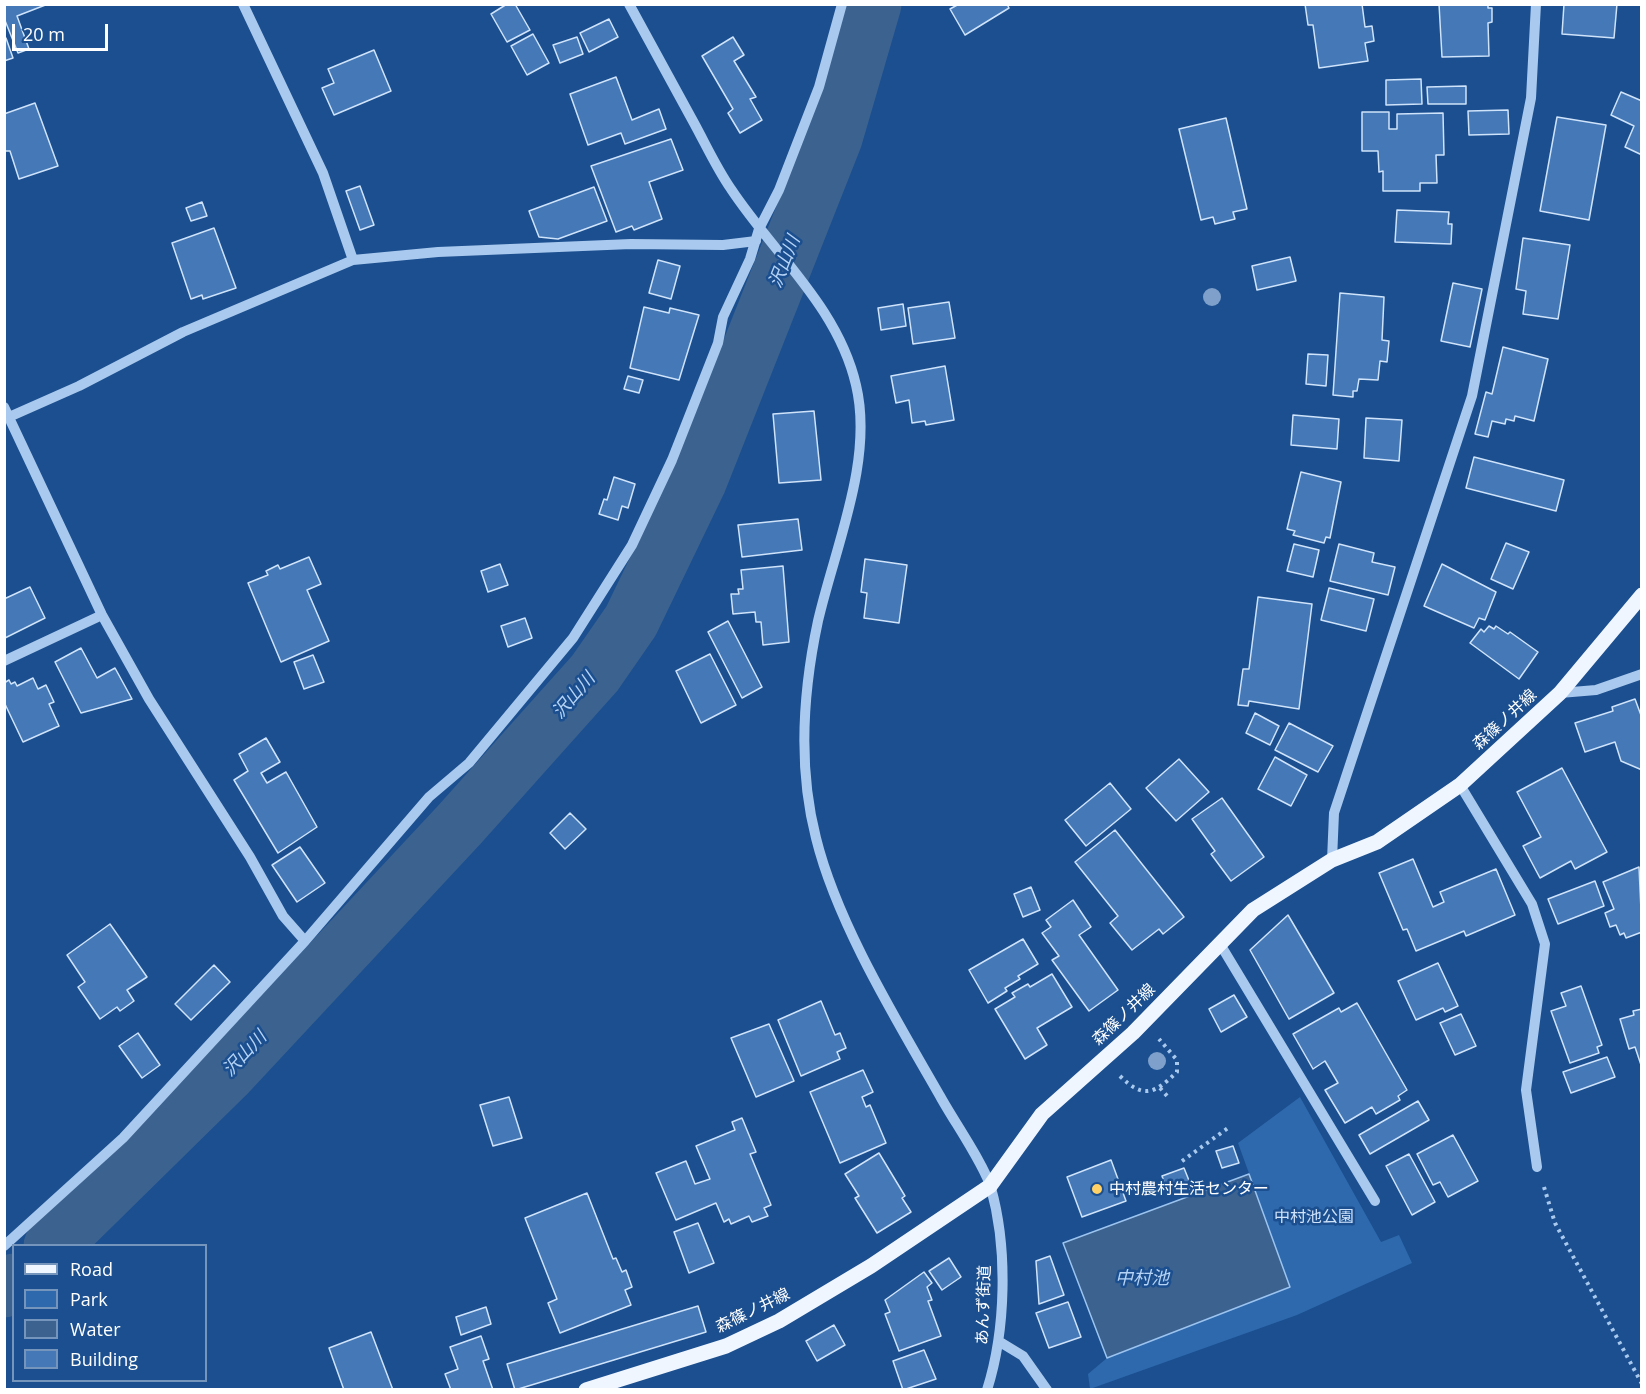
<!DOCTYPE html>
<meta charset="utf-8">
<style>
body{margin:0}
#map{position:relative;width:1646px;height:1394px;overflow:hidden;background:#1b4f8f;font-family:"Open Sans",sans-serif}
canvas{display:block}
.frame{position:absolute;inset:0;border:6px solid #fff;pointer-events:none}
.legend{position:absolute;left:12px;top:1244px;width:195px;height:138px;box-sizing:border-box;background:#1b4f8f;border:2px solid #7695bc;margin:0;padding:8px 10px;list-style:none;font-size:18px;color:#fff}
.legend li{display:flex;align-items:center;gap:12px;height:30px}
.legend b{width:30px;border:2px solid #7695bc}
.scale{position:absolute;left:12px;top:24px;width:96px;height:27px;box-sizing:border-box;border:3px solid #fff;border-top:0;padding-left:8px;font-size:18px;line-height:21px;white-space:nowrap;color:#fff;-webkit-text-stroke:4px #1b4f8f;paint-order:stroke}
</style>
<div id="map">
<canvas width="1646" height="1394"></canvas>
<div class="frame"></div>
<ul class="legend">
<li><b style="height:8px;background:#f0f6ff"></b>Road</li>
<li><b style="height:16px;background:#2e69ad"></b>Park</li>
<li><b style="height:16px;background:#3c6290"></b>Water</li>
<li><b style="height:16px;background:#4478b7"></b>Building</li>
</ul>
<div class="scale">20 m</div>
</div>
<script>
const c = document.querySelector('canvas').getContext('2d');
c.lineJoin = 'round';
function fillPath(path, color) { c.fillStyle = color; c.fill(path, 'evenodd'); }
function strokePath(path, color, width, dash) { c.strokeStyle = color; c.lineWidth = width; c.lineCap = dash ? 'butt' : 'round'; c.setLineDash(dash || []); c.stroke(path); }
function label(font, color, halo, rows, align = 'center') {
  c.font = font + ' "Open Sans","Noto Sans JP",sans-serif'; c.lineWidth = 5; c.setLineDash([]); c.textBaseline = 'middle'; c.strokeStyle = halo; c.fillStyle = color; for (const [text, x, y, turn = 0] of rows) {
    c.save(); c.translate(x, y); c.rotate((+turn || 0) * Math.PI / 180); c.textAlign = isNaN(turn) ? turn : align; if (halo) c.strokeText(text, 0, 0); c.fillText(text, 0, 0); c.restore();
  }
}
const green = new Path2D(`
 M1300,1097L1381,1242L1399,1235L1412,1263L1297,1315L1090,1389L1088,1374L1107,1358L1290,1287L1238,1143Z`);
const water = new Path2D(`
 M1249,1174L1290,1287L1107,1358L1063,1243Z`);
const river = new Path2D(`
 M52,1246L226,1075L460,824L595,673L631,621L698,482L834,138L873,4
 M4,1289L14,1282`);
const building = new Path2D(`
 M4,4H48L17,16L29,49L18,53L4,18Z
 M507,4H515L530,30L507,42L491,14Z
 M959,4H1007L1009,8L965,35L950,9Z
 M1305,4H1362L1365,27L1372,26L1374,41L1365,43L1368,61L1319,68L1313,25H1308Z
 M1439,4H1488V8H1492V22L1488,23L1489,56L1442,57Z
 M1564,4H1617L1614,38L1562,34Z
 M609,19L618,37L589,52L580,33Z
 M533,34L549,63L527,75L511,46Z
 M577,37L583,54L560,63L553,45Z
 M733,37L744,55L734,61L756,97L750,99L762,120L740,133L728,113L733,109L702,56Z
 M6,38L13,58L4,61V39Z
 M374,50L391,91L334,115L322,88L334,83L328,69Z
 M616,77L632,120L659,109L666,129L625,144L621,133L588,145L570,94Z
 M1421,79L1422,104L1386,105V80Z
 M1466,86V104H1428L1427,87Z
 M1621,92L1642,101V155L1625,147L1634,126L1611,115Z
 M35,103L58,166L19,179L10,151H4V114Z
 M1508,110L1509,134L1469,135L1468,111Z
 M1362,112H1389V129H1397V114L1443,113L1444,155H1436L1437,183H1420V191H1383V171L1379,172L1378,151H1362Z
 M1557,117L1606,125L1589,220L1540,211Z
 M1226,118L1247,209L1233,212L1235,219L1215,224L1213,217L1201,220L1179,129Z
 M671,139L683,170L649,182L662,219L634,230L632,226L616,232L591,166Z
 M360,186L374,225L360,230L346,191Z
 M594,187L607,221L558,239L539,237L529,211Z
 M202,202L207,216L191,221L186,208Z
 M1397,210L1449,212L1448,224H1452L1451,244L1395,242Z
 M214,228L236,288L203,299L202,295L191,299L172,243Z
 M1523,238L1570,245L1558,319L1523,314L1526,291L1516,289Z
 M1290,257L1296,281L1257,290L1252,266Z
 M658,260L680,266L671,299L649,293Z
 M1453,283L1482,289L1470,347L1441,341Z
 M1340,293L1384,297L1382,340L1389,341L1387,362L1380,361L1378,380L1359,379L1357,391H1353V397L1333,395Z
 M949,302L955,338L913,344L908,308Z
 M903,304L906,326L881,330L878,308Z
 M644,307L669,313L670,308L699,315L679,380L630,368Z
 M1503,347L1548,359L1534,421L1515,416L1514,421L1506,419L1505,424L1492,421L1488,437L1475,434L1486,392L1492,394Z
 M1308,354L1328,355L1326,386L1306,384Z
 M945,366L954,420L926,425L925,421L912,423L909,400L896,403L891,376Z
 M628,376L643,380L639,393L624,389Z
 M814,411L821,480L779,483L773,414Z
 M1293,415L1339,419L1337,449L1291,445Z
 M1366,418L1402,420L1399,461L1364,458Z
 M1474,457L1564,480L1556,511L1466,488Z
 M1301,472L1341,482L1330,538L1326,537L1324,543L1293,535L1295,531L1287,529Z
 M614,477L635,484L628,508L622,506L618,520L599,514L604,499L607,500Z
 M798,519L802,550L742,557L738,525Z
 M1506,543L1529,552L1513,589L1491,579Z
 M1294,544L1319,550L1313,577L1287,571Z
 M1339,544L1374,553L1372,562L1395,567L1388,595L1330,581Z
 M309,557L321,584L307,590L329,641L281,662L248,583L268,575L266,571L278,565L280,569Z
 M865,559L907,565L899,623L864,618L867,593L861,592Z
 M500,564L508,585L488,592L481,571Z
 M1442,564L1496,592L1485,620L1479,618L1474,628L1424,606Z
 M783,566L789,642L763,645L761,622H756L755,612L733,614L731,594H739L738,589H743L741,570Z
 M30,587L45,618L5,638L4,599Z
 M1329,588L1374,599L1366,631L1321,620Z
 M1258,597L1312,604L1299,709L1249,701L1248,706L1238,705L1243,669H1249Z
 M525,618L532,638L508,647L501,626Z
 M728,621L762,687L742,698L708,632Z
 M1489,626L1494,629L1496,626L1508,634L1510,632L1538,652L1519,679L1470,643L1481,629L1484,632Z
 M81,648L97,678L115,668L132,699L81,713L55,662Z
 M710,654L736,705L701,723L676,671Z
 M313,655L324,682L304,689L294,662Z
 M33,678L38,689L46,685L54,702L49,704L59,726L23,742L4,702V683L9,680L11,684L15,682L17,686Z
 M1635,699L1642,718V770L1621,761L1615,742L1585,752L1575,723L1613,711L1612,707Z
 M1255,713L1279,726L1270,745L1246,733Z
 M1289,723L1333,746L1318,772L1275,750Z
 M266,738L280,762L261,773L267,783L286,772L317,827L278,853L234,780L248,771L239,754Z
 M1275,757L1307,775L1291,806L1258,789Z
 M1179,759L1209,792L1176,821L1146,788Z
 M1562,768L1607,852L1575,869L1571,861L1540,878L1523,846L1541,837L1517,792Z
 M1110,783L1131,809L1086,846L1065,820Z
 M1222,798L1264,857L1231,881L1211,854L1215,851L1192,819Z
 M570,813L586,829L565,849L550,833Z
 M1115,830L1184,917L1163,934L1159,929L1132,950L1110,923L1118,916L1075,862Z
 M300,847L325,883L297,902L272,865Z
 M1413,859L1433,907L1444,902L1440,892L1496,869L1515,915L1466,936L1464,931L1416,951L1407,929L1403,930L1379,873Z
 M1639,867L1642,932L1626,938L1624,933L1620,935L1616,925L1610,927L1605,913L1614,909L1603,882Z
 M1595,881L1604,906L1558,924L1548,899Z
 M1031,887L1040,910L1023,917L1014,894Z
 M1073,900L1091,927L1079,935L1118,990L1089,1011L1052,960L1059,956L1042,933L1051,927L1046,920Z
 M1288,915L1334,993L1289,1019L1250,950Z
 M110,924L147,977L127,990L134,1001L120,1011L117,1007L100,1019L78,987L85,982L67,955Z
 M1023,939L1038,964L1018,976L1020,979L1005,988L1007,991L988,1003L969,970Z
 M1438,963L1458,1006L1445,1012L1443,1008L1416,1020L1398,981Z
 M214,965L230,982L191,1020L175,1004Z
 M1052,974L1072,1007L1037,1028L1047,1045L1025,1059L995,1009L1015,997L1012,993L1028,984L1030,987Z
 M1581,986L1602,1045L1597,1047L1599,1053L1570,1063L1551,1011L1566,1006L1561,993Z
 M1234,995L1247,1017L1221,1032L1209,1009Z
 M821,1001L835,1035L840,1033L846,1048L837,1052L840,1059L801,1076L778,1020Z
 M1357,1003L1407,1090L1398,1096L1400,1100L1376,1114L1372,1107L1345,1123L1325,1090L1338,1083L1325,1061L1313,1069L1293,1034L1339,1008L1341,1012Z
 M1642,1009V1068L1635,1047L1629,1049L1620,1019L1634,1015L1633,1011Z
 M1461,1014L1476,1046L1455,1055L1440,1023Z
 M769,1024L794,1081L756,1097L731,1038Z
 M138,1033L160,1065L142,1078L119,1046Z
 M1607,1057L1615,1077L1571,1093L1563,1072Z
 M863,1070L873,1092L862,1097L866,1107L870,1105L886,1143L840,1163L810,1092Z
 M509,1097L522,1138L493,1146L480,1105Z
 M1418,1101L1429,1120L1370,1154L1359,1135Z
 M742,1118L756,1152L750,1154L771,1205L764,1208L768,1216L752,1222L749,1216L731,1224L729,1219L724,1222L716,1203L676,1220L656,1173L686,1161L695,1184L710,1179L696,1146L735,1130L732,1122Z
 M1453,1135L1478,1181L1448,1197L1440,1182L1433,1185L1417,1154Z
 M1233,1146L1239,1163L1222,1168L1216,1151Z
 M879,1153L905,1196L902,1198L911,1212L877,1233L855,1198L859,1196L845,1174Z
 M1409,1154L1435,1202L1412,1215L1386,1166Z
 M1111,1160L1126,1201L1082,1217L1067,1177Z
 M1184,1168L1192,1188L1169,1196L1162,1176Z
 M587,1193L613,1259L616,1258L622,1272L626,1270L632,1287L625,1290L631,1305L560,1333L548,1303L557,1299L525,1218Z
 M698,1223L714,1263L689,1273L674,1232Z
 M1050,1256L1064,1295L1039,1304L1036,1261Z
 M949,1258L961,1277L942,1290L929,1271Z
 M924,1272L932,1283L927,1287L932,1300L928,1301L941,1336L899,1351L885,1314L890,1312L885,1300Z
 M1068,1302L1081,1337L1049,1348L1036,1313Z
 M698,1306L706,1332L515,1390L507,1364Z
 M486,1307L491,1324L461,1335L456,1317Z
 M834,1325L845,1345L817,1361L806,1341Z
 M371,1332L393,1390H344L329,1348Z
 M481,1336L489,1359L483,1361L493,1390H451L445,1374L458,1369L450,1347Z
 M924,1350L936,1379L903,1390L893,1361Z`);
const path = new Path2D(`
 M1120,1076C1144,1100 1155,1093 1177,1072V1060L1159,1039
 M1160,1088L1168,1097
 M1182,1161L1228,1128
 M1544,1187L1555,1223L1642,1384`);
const minor = new Path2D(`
 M243,4L323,173L353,260
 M629,4C651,44 673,84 694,123C706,145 717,169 731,189C774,254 838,307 856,385C874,460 835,547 818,621C803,691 798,768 816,838C837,923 896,1019 940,1096C953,1120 984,1164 991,1188C1008,1249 1006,1330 987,1390
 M4,407L102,615L149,699L250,857L283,916L305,941
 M9,417L79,386L183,332L353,260L438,252L631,244L723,245L756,241
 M4,661L102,615
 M1560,693L1596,690L1642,674
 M1460,785L1532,904L1545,944L1526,1090L1537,1167
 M1332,860L1334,813L1472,396L1531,98L1536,4
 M1220,944L1375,1201
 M4,1246L123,1138L305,941L429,797L469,763L573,638L632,545L672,460L718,343L723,317L750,259L759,229L779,190L819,87L842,4
 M1000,1342L1023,1356L1047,1390`);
const major = new Path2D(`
 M586,1390L726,1346L779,1321L871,1266L990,1186L1042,1114L1133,1033L1253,910L1332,860L1377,842L1460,785L1560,693L1642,595`);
const trees = [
 [1212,297],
 [1157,1061]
];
const markers = [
 [1097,1189,6,"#ffd166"]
];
const streetNames = [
 ["森篠ノ井線",1505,720,-43],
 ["森篠ノ井線",1124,1015,-44],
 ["あんず街道",984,1305,-88],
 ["森篠ノ井線",753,1311,-26]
];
const poiNames = [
 ["中村農村生活センター",1109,1189]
];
const parkNames = [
 ["中村池公園",1314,1217]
];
const waterNames = [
 ["沢山川",785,262,-68],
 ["沢山川",574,696,-49],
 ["沢山川",245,1054,-47],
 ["中村池",1142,1279]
];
fillPath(green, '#2e69ad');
fillPath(water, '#3c6290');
strokePath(water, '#9cc4f0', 1.5);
strokePath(river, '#3c6290', 57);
fillPath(building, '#4478b7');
strokePath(building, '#cfe3fa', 1.5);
strokePath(path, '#a9c9ee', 4, [3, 4.5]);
strokePath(minor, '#a9c9ee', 10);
strokePath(major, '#f0f6ff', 15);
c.fillStyle = '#7ea0ca';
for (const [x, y] of trees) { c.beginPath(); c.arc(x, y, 9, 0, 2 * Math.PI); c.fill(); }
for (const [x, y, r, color] of markers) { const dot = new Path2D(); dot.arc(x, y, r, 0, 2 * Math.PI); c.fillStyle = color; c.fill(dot); strokePath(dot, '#1b4f8f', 2); }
label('16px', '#fff', '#1b4f8f', streetNames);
label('16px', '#fff', '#1b4f8f', poiNames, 'left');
label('16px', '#cfe3fa', '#1b4f8f', parkNames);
label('italic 18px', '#b5d3f5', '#1b4f8f', waterNames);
</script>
